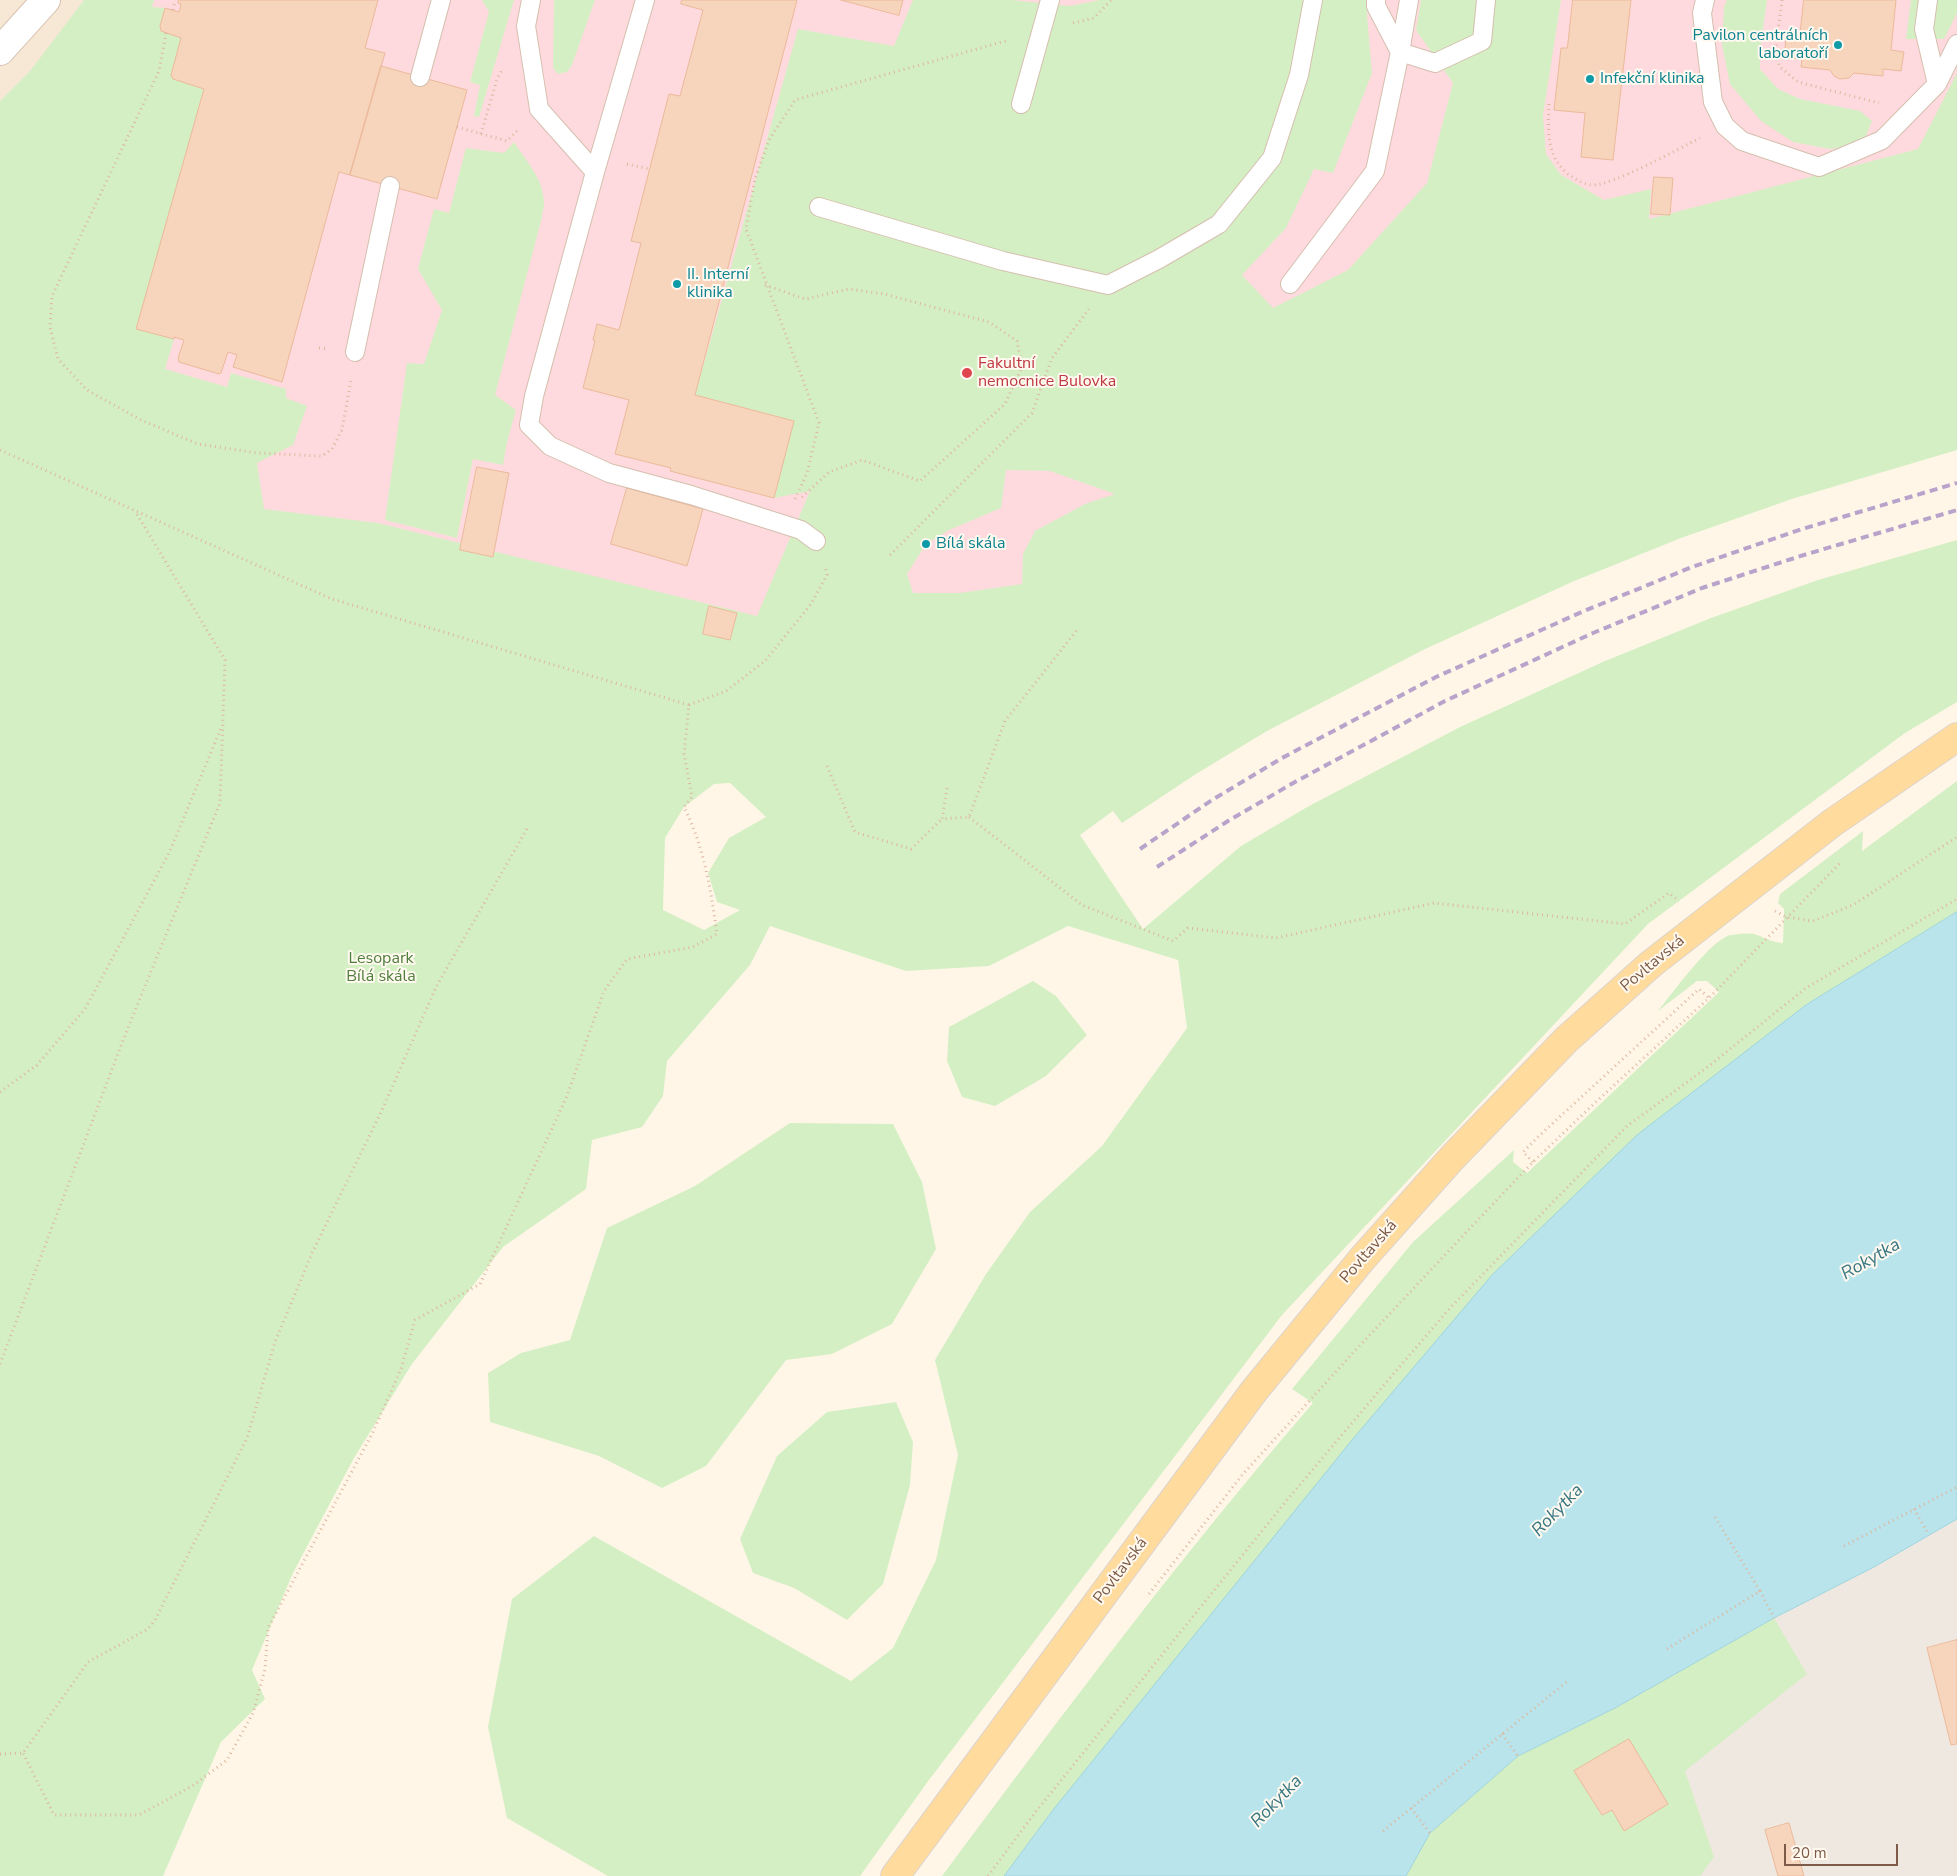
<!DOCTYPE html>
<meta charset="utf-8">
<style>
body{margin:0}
#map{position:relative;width:1957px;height:1876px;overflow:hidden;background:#fff6e8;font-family:"Nunito Sans",sans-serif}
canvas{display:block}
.scale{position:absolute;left:1784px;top:1844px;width:114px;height:22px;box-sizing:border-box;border:2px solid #7d5b48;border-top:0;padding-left:6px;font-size:15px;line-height:18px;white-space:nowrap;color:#7d5b48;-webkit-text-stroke:4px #fff9f0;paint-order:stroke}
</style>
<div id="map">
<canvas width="1957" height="1876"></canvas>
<div class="scale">20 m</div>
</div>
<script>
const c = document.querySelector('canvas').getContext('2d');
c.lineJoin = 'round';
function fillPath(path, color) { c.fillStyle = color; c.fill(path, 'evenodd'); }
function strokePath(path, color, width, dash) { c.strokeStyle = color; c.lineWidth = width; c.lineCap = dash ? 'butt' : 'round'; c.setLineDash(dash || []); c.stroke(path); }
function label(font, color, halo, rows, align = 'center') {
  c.font = font + ' "Nunito Sans",sans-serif'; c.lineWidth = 4; c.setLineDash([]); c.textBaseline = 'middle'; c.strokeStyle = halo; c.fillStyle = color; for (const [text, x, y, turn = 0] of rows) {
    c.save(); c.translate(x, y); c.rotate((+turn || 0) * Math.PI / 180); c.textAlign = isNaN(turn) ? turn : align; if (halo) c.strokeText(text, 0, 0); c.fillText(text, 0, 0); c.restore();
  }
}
const residential = new Path2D(`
 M0,0H84L30,71L0,101Z`);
const industrial = new Path2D(`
 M1957,1519V1876H1406L1615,1708L1774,1618L1874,1567Z`);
const medical = new Path2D(`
 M84,0H1957V366L818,744L0,440V101L30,71Z`);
const green = new Path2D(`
 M84,0H154L152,7L165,8L160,26L161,31L181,38L171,73L172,76L204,89L136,329L174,339L165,369L227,387L231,373L286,389V398L307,406L293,445L257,463L264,509L378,523L757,616L810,491L774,498L794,421L695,395L798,29L894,46L913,0H1012L1070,6L1100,0H1368L1367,16L1372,73L1333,173L1314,169L1286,228L1242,275L1273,308L1348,270L1427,183L1453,83L1416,30L1421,0H1561L1543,115L1546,154L1561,175L1604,200L1651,189L1649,219L1918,149L1957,73V450L1792,499L1681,538L1572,582L1423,650L1267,731L1196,774L1122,823L1113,811L1080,835L1143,929L1241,846L1309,806L1460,727L1605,661L1711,618L1818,580L1957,540V702L1905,733L1648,924L1282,1315L929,1780L860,1876H608L507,1818L488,1727L512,1599L594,1536L851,1681L893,1648L936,1560L958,1455L935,1360L986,1274L1030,1212L1102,1146L1187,1028L1178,960L1068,926L989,966L906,971L770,926L750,965L667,1061L663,1096L642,1127L592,1140L586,1189L503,1247L412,1364L354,1458L293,1573L252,1670L265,1699L221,1742L163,1876H0V101L30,71ZM1006,470L1050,471L1115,494L1085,504L1035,531L1023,554L1022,584L960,593H913L907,574L926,544L949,530L1001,508ZM730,783L766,817L729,838L708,873L717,902L740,910L704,930L663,910L665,838L684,807L714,784Z
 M482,0H514L479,117L474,116L480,85L470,82L489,12Z
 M554,0H595L572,65L567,72L558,74L553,68Z
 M1727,0H1767L1760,50V69L1778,89L1800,99L1860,111L1872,121L1866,136L1853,146L1830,149L1793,142L1761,121L1730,84L1722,45L1724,7Z
 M1911,0H1957V13L1944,39H1906Z
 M514,142C526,161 543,178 544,202C544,208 542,215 541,221L495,395L516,410L507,442L503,465L473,459L457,538L385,520L407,363L424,364L442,310L418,269L434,209L449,213L466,148L504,153Z
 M1957,781V912L1806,1005L1053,1810L1004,1876H942C1062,1715 1182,1554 1313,1403L1292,1389L1413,1242L1514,1150L1513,1162L1527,1173L1719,992L1707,981H1697L1658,1011C1671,995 1713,937 1731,935C1738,934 1748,933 1754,934C1765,937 1769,942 1783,943L1784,909L1778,903L1780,894L1863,831L1862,851Z
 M1033,981L1056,996L1087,1035L1046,1076L995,1106L962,1097L947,1061L949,1027Z
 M790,1123L893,1124L922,1182L936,1249L892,1324L832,1354L786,1360L706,1466L662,1488L599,1456L490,1422L488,1373L521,1353L570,1340L607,1228L695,1186Z
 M896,1402L913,1442L910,1485L883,1584L847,1620L794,1588L753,1573L740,1539L777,1456L827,1412Z
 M1774,1618L1807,1674L1685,1771L1714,1857L1700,1876H1406L1430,1833L1518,1756L1615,1708ZM1629,1739L1668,1804L1624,1830L1612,1810L1601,1815L1575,1771Z`);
const water = new Path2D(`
 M1957,912V1519L1874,1567L1774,1618L1615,1708L1518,1756L1430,1833L1406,1876H1004L1053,1810L1352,1440L1492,1275L1637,1135L1806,1005Z`);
const building = new Path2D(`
 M179,0H378L365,48L385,53L350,175L339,172L282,382L233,367L237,355L228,352L221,373L219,374L179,362L178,358L184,340L174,337V339L136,329L204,89L173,79L171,75L181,38L161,31L160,26L165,8L179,12L181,4L178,3Z
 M682,0H797L695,395L794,421L774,498L670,471L671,468L615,454L629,400L583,388L595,341L593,340L597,324L619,330L641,243L631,241L669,94L680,96L703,10L681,4Z
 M841,0H903L899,15Z
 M1573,0H1631L1613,160L1581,157L1585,113L1554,110L1561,48H1567Z
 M1804,0H1896L1891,50L1904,52L1901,71L1883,69V76L1854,73L1849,78L1840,79L1834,76L1830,70L1801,67L1802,59L1784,58L1786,38L1799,39Z
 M381,66L467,90L437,199L350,175Z
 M1654,177L1673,178L1670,215L1651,214Z
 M477,467L509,473L493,557L460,550Z
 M627,488L703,509L687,566L611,544Z
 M709,606L737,613L730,640L703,634Z
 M1957,1640V1744L1951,1745L1927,1648Z
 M1629,1739L1668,1804L1624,1831L1612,1810L1602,1815L1574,1771Z
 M1789,1823L1804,1876H1778L1765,1830Z`);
const path = new Path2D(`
 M1782,0L1775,55L1780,67L1798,82L1879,103
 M173,10L175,0
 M1073,23L1094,18L1111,0
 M166,33L159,71L52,296L50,327L58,359L87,390L141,420L198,444L257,453L322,456L332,449L342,430L351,380
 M1549,104C1548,130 1546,156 1568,174C1575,179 1583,184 1592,185C1612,186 1678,149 1700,138
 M457,127L507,141L519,129
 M481,134L497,79L503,68
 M627,164L649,169
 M765,285L805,299L849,289L884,294L989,322L1017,341L1022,367L1005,404L920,481L862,460L829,472L800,499
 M319,348L328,349
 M0,450L332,599L689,705L684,754L692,797L684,807C704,847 711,890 717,934L693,947L627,959L604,991L567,1096L480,1284L415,1320L401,1369L372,1434L268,1628L265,1669L253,1713L227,1760L194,1785L139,1815H54L23,1753
 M795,499L807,473L819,423L746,229L755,179L769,140L795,100L1009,40
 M890,555L1032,413L1052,358L1089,309
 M689,705L726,691L765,661L811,604L827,575L825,566
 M827,766L855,832L911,849L942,819
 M947,788L942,819L969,817L1005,721L1077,630
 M969,817L1082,905L1173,941L1188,928L1276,938L1434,903L1625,924L1669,893L1679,901
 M1775,911L1786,917L1813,921L1853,905L1957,837
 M0,1092L37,1065L85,1009L169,853L222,726
 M1533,1162L1523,1152L1540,1135L1699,989L1709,998
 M0,1364L127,1030L220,803L225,660L135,511
 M1914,1509L1929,1535
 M1844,1546L1957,1487
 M1760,1591L1774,1618
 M1149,1594L1243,1474L1351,1355L1473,1225L1533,1162L1598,1100L1709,998L1841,862
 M1667,1649L1760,1591L1715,1517
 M1502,1734L1518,1756
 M0,1754L23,1753L88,1662L148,1629L155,1620L247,1438L275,1342L312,1253L383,1108L436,987L528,827
 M1411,1808L1430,1833
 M1383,1831L1569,1680
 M988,1876L1034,1814L1149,1671L1287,1500L1390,1378L1450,1308L1627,1126L1705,1069L1806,988L1957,899`);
const service = new Path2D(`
 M531,0L526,26L539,109L595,172
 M645,0L595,172L534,396L529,425L550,446L609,473L691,495L801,530L816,541
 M1376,0V6L1400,52L1435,63L1482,41L1486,0
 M1705,0L1702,13L1713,102L1725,126L1742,141L1819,167L1882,140L1937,84L1957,44
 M1928,0L1924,29L1937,84
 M420,77L441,0
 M1021,104L1050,0
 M819,207L1003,261L1108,285L1159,259L1219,224L1272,158L1299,75L1313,0
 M1290,284L1375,171L1400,52L1409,0
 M355,352L390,186`);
const minor = new Path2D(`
 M0,51L46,0`);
const primary = new Path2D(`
 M895,1876L1254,1391L1362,1259L1452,1158L1566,1040L1651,964L1832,823L1957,737`);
const rail = new Path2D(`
 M1140,849L1212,800L1282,758L1436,677L1584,611L1692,567L1802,529L1957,483
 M1157,867L1228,821L1295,782L1445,701L1593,633L1702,588L1807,554L1957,510`);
const markers = [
 [1838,45,5,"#0f9aa8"],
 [1590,79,5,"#0f9aa8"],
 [677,284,5,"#0f9aa8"],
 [967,373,6,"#e0444e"],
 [926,544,5,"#0f9aa8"]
];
const cultureNames = [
 ["Pavilon centrálních",1828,36,"right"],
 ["laboratoří",1828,54,"right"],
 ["Infekční klinika",1600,79],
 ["II. Interní",687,275],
 ["klinika",687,293],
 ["Bílá skála",936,544]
];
const healthNames = [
 ["Fakultní",978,364],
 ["nemocnice Bulovka",978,382]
];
const parkNames = [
 ["Lesopark",381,959],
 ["Bílá skála",381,977]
];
const streetNames = [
 ["Povltavská",1653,964,-40],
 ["Povltavská",1369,1252,-49],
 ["Povltavská",1121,1571,-53]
];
const waterNames = [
 ["Rokytka",1871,1260,-30],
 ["Rokytka",1558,1511,-46],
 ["Rokytka",1277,1802,-46]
];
fillPath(residential, '#f7e8d5');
fillPath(industrial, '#efe8e1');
fillPath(medical, '#fedade');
fillPath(green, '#d5efc4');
fillPath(water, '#b9e4eb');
strokePath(water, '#9ed4df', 1);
fillPath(building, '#f7d4bc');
strokePath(building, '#ecba9a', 1);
strokePath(service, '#d5bfae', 20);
strokePath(minor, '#d5bfae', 30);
strokePath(primary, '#ddd4cf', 30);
strokePath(path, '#ddb79e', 3, [1, 4]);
strokePath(service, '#fff', 18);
strokePath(minor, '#fff', 28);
strokePath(primary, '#ffdb9e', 28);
strokePath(rail, '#b9a3cb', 4, [8, 5]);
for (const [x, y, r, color] of markers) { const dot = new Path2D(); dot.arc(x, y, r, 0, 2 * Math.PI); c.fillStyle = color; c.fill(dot); strokePath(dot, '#fff9f0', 2); }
label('16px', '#0d838f', '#fff9f0', cultureNames, 'left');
label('16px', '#be3a42', '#fff9f0', healthNames, 'left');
label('16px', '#4f7e3c', '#fff9f0', parkNames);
label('16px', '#7d5b48', '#fff9f0', streetNames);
label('italic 18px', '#397783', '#fff9f0', waterNames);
</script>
